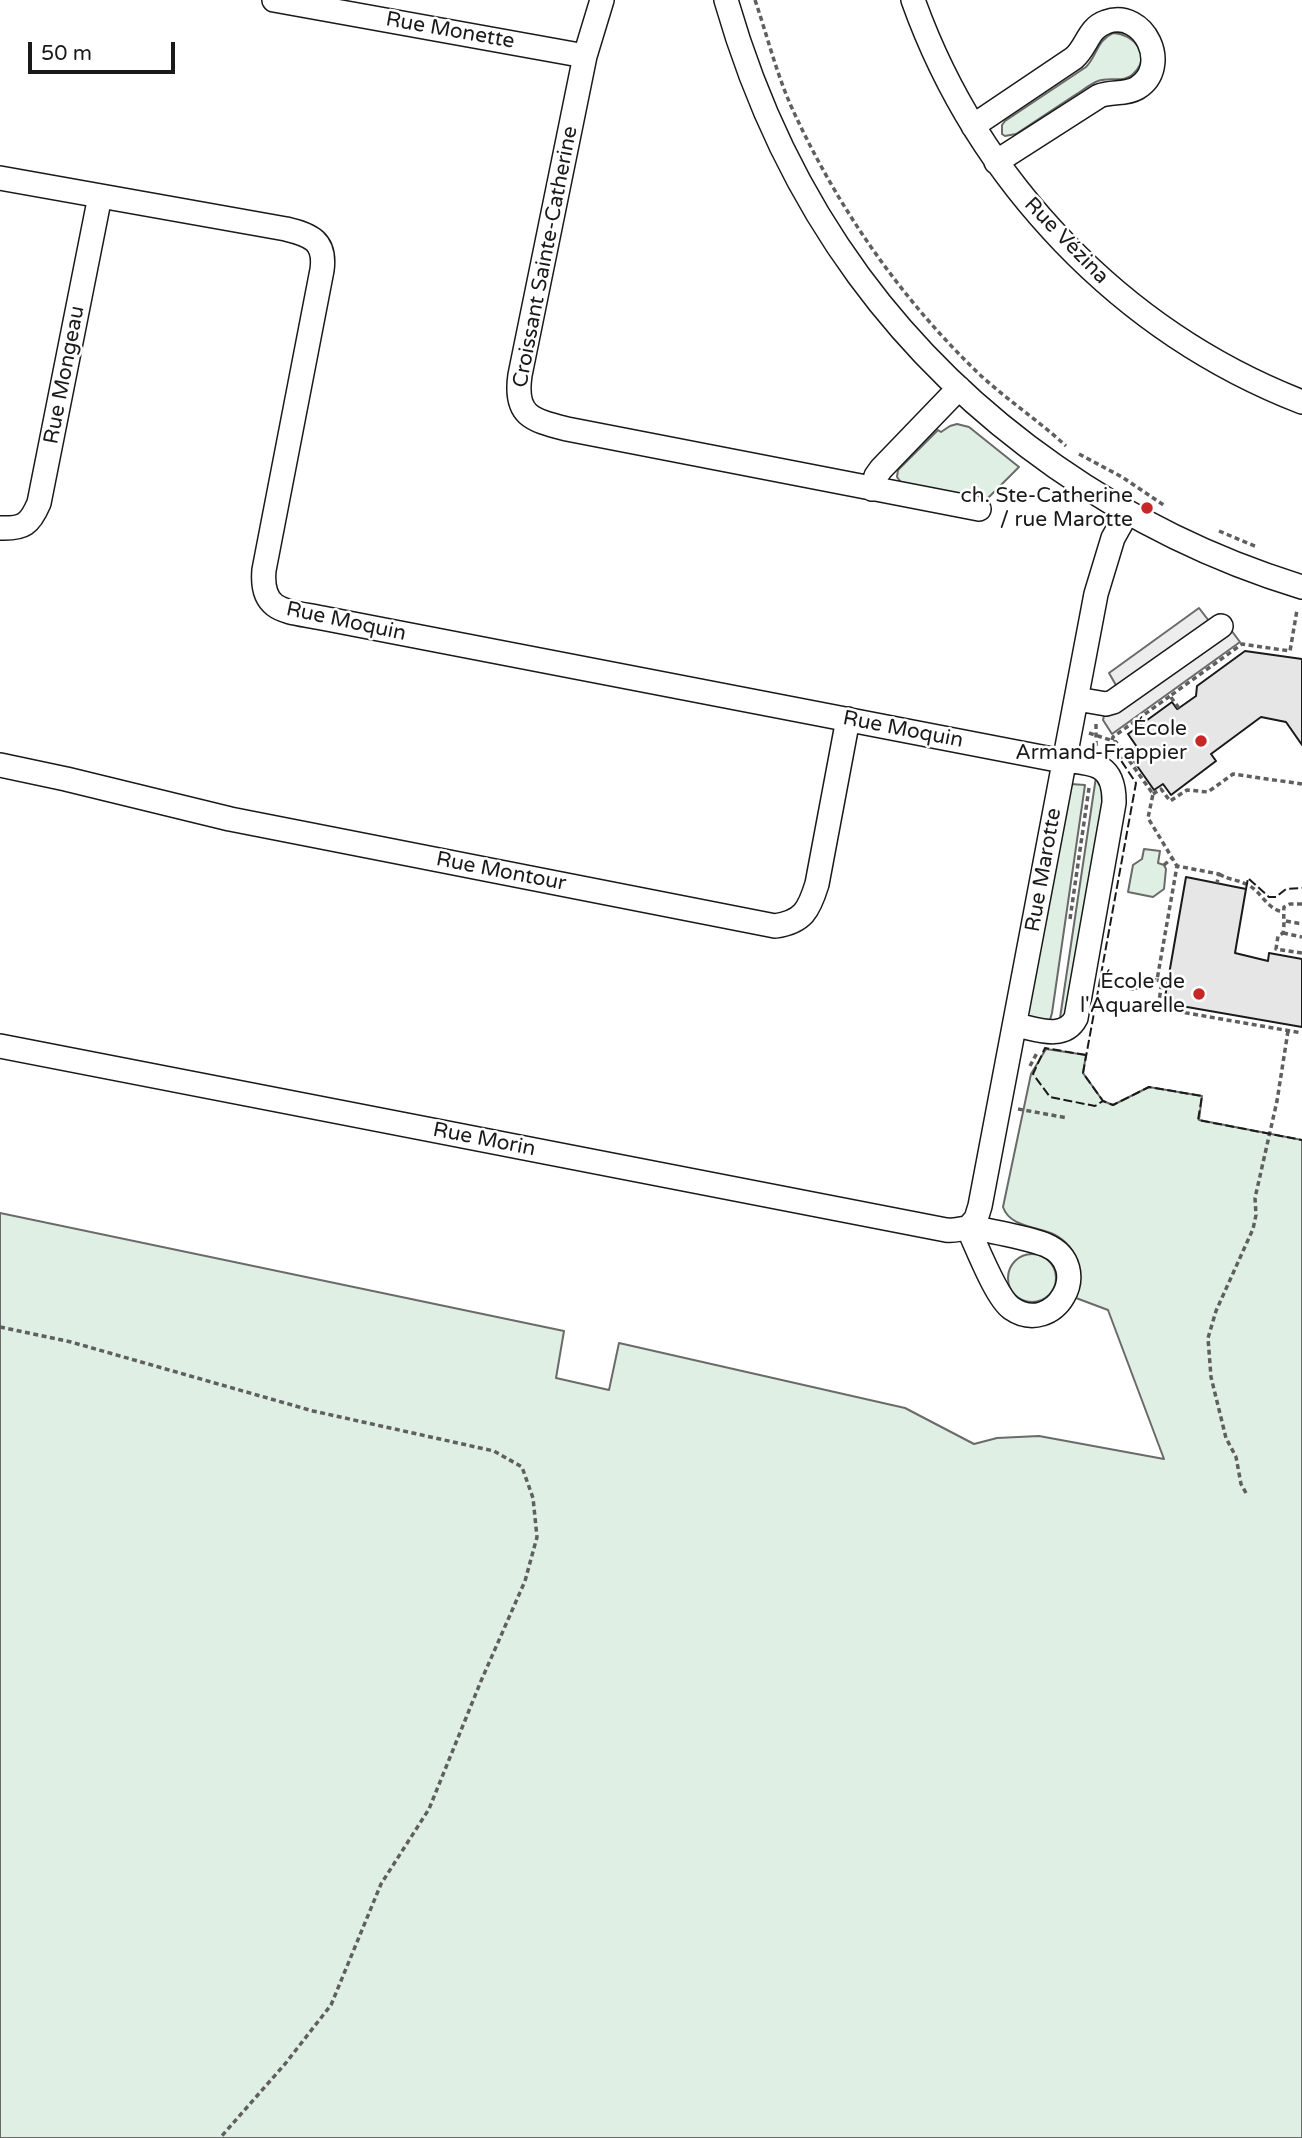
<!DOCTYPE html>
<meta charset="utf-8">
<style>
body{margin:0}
#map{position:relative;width:1302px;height:2138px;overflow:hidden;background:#fff;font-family:"Varela Round",sans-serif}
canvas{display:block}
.scale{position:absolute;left:28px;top:42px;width:147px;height:32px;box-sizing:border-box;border:4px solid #1a1a1a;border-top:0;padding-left:9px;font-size:21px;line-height:24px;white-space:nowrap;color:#1a1a1a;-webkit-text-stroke:5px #fff;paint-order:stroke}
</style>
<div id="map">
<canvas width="1302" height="2138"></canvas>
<div class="scale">50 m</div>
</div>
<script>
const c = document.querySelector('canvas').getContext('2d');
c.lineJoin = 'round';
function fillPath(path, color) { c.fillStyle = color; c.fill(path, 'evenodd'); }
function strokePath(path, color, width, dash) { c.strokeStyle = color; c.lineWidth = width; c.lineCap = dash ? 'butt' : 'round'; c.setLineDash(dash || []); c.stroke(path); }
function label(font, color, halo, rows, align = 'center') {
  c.font = font + ' "Varela Round",sans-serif'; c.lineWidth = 5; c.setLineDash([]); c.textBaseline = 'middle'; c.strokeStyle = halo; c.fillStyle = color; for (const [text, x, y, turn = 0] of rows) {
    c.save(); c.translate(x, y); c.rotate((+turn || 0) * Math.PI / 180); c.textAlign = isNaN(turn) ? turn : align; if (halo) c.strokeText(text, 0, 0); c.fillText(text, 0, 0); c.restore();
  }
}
const green = new Path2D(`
 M1113,33C1134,34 1152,55 1134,73C1124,84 1110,76 1098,81C1090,84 1082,91 1075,95C1055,108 1036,121 1016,134L1005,136L1002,134V125L1005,121L1086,67C1097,56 1097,40 1113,33Z
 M957,424L969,427L1019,467L985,501L903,485L897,477L898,470L938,430L941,432L950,426Z
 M1096,777L1104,789L1107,802L1068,1015L1062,1020L1060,1018Z
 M1071,784L1085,785L1052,1013L1050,1020L1032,1018L1027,1015Z
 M1144,849L1160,851L1158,863L1164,865L1166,869L1164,889L1153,897L1128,892L1133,865L1142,859Z
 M1046,1049L1086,1055L1083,1073L1103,1101L1113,1105L1149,1087L1202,1096L1199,1120L1302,1140V2138H0V1213L564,1331L556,1378L609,1390L619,1343L905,1408L974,1444L997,1438L1039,1436L1164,1459L1108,1310L1076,1298C1083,1274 1079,1248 1055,1235C1039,1226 1010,1228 1003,1207L1031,1074Z
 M1008 1278a24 24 0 1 1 48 0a24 24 0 1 1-48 0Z`);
const parking = new Path2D(`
 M1199,608L1209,621L1219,614L1240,642L1112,734L1103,720L1109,694L1117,687L1109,673Z`);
const building = new Path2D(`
 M1245,651L1302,659V745L1286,722L1261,717L1211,754L1216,761L1171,795L1163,784L1154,790L1128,753L1137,747L1128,734L1172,702L1177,709L1179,708L1196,696L1197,686Z
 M1186,877L1246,889L1235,953L1268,961L1269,953L1302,959V1027L1164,1003Z`);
const path = new Path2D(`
 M755,0C767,35 776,72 791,106C836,205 898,295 976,371C1004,398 1038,420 1066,446
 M1079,454L1122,477L1165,506
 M1219,531L1257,547
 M1179,708L1170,696L1242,644L1290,651L1297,610
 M1089,733L1116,742L1153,794L1148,818L1177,866
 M1112,740L1113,737L1170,696
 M1096,746V722
 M1153,794L1161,789L1170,801L1187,790L1208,792L1233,774L1302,784
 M1164,865L1172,858
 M1219,874C1231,881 1236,879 1246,884C1261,890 1266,909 1283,912
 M1302,904H1290L1284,907C1283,916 1285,923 1283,933L1278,936L1276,949L1302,953
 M1070,919L1089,788
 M1286,921L1302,924
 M1283,933L1302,937
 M1157,980L1162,981L1158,1008L1302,1033
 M1104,983L1137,990L1139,977L1157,980L1177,866L1219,874L1217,883
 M1030,1066L1038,1051
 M1018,1109L1068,1118
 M0,1327L71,1342L313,1411L494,1451L522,1467L533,1498L537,1537L525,1581L481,1681L429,1809L381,1884L331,2005L285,2064L220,2138
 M1246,1493L1241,1484L1236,1457L1226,1438L1211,1377L1208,1338L1216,1311L1253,1229L1256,1215L1255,1198L1277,1101L1288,1031`);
const minor = new Path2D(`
 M274,0L585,56
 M602,0L585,56L520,375C514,416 532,420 567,429L979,509
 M726,0C754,98 798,193 859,276C967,423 1128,534 1302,587
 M913,0C978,182 1122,332 1302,402
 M973,126L1074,58C1087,47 1088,28 1106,22C1144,8 1172,67 1137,88C1125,95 1111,91 1099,96L996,162
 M0,178L286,229C311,235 326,241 322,270L264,570C260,614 289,611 322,618L1052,759C1085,764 1115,757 1114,803L1076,1018C1064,1041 1036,1029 1016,1025
 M872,489L876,476L881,469L959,388
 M0,528C24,529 30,524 39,503L100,196
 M1077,699L1106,704L1113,702L1221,626
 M0,765L66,779L230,819L775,926C803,922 809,910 817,884L848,719
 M0,1046L946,1230C954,1231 959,1229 967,1228C978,1227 1034,1240 1046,1245C1096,1267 1054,1338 1011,1308C996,1297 977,1247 968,1228
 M968,1228L976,1219L980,1206L1096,594L1113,538L1127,513`);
const fence = new Path2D(`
 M1128,753L1120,759L1136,783L1083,1073L1103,1101L1113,1105L1149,1087L1202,1096L1198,1120L1302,1140
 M1246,889L1248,878L1269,897H1276L1286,889L1302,888
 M1086,1055L1045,1048L1033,1074L1050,1097L1095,1106L1103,1101`);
const markers = [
 [1147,508,7,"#c62828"],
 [1201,741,7,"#c62828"],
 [1199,994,7,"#c62828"]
];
const streetNames = [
 ["Rue Monette",450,31,10],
 ["Rue Vézina",1066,241,46],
 ["Croissant Sainte-Catherine",546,257,-79],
 ["Rue Mongeau",65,375,-79],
 ["Rue Moquin",346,622,12],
 ["Rue Moquin",903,730,11],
 ["Rue Marotte",1044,870,-80],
 ["Rue Montour",501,872,11],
 ["Rue Morin",484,1140,11]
];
const poiNames = [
 ["ch. Ste-Catherine",1133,496],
 ["/ rue Marotte",1133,520],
 ["École",1187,729],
 ["Armand-Frappier",1187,753],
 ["École de",1185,982],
 ["l'Aquarelle",1185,1006]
];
fillPath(green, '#e0efe3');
strokePath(green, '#6a6a6a', 2);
fillPath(parking, '#ededed');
strokePath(parking, '#6a6a6a', 2);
fillPath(building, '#e6e6e6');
strokePath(building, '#1a1a1a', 2);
strokePath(minor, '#1a1a1a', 26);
strokePath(path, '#5f5f5f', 3.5, [5, 3.5]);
strokePath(minor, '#fff', 23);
strokePath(fence, '#1a1a1a', 2, [9, 3.5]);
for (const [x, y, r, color] of markers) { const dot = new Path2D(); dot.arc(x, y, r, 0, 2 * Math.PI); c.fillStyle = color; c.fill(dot); strokePath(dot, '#fff', 2.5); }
label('21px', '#1a1a1a', '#fff', streetNames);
label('21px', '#1a1a1a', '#fff', poiNames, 'right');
</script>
